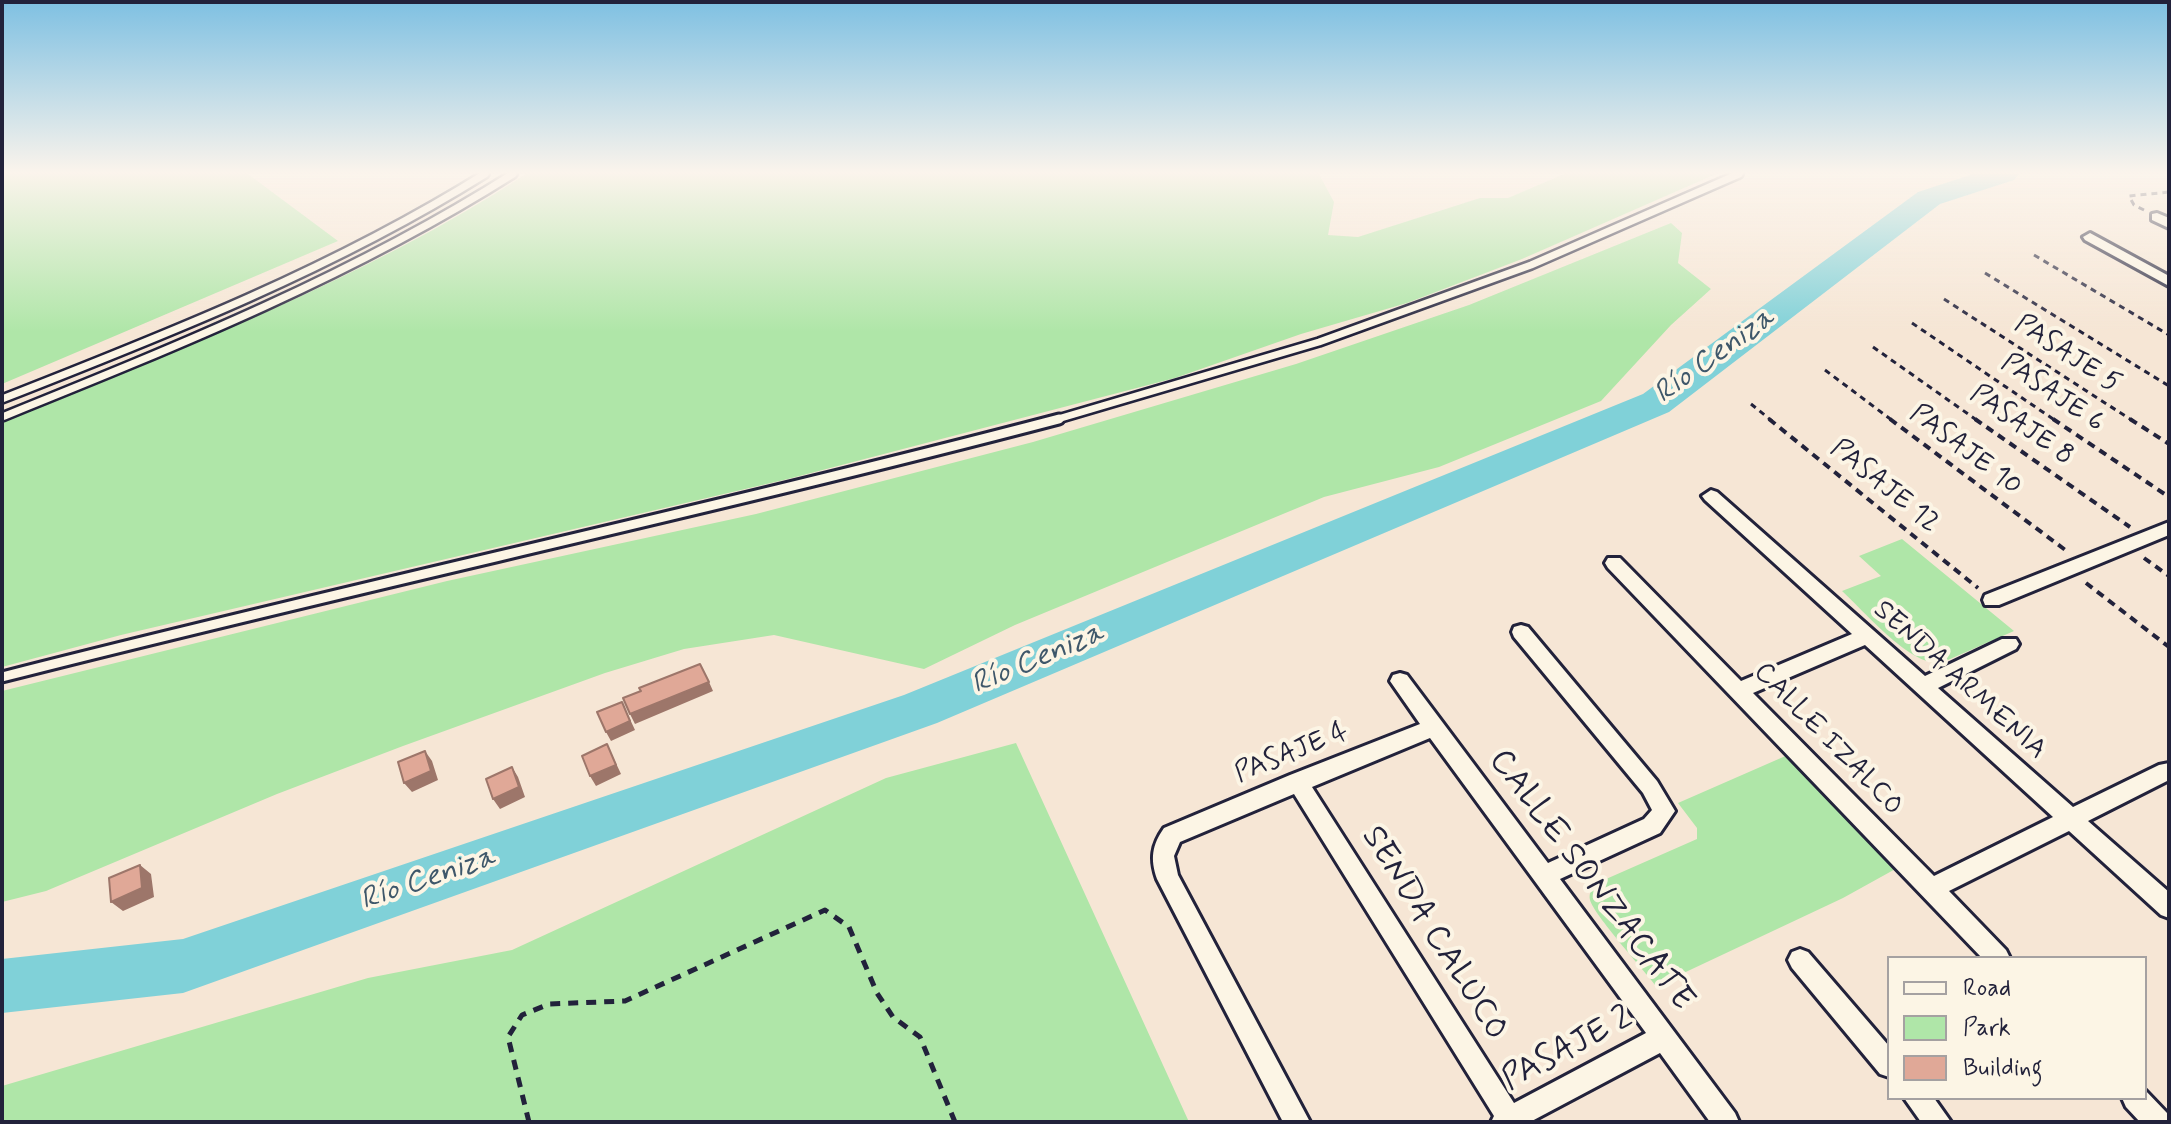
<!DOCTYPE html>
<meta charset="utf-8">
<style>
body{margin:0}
#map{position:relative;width:2171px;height:1124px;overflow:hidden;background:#f6e6d5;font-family:Mynerve,sans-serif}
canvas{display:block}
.frame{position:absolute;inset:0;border:4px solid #22223b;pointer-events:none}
.legend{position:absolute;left:1887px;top:956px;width:260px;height:144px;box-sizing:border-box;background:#fcf5e5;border:2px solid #a5a1a1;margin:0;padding:10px 14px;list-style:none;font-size:24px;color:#22223b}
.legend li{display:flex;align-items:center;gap:16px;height:40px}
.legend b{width:40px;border:2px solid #a5a1a1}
</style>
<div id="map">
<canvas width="2171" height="1124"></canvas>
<div class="frame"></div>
<ul class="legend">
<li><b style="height:10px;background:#fcf5e5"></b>Road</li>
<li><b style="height:22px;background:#afe6a8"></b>Park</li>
<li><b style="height:22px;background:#e0a897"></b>Building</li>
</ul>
</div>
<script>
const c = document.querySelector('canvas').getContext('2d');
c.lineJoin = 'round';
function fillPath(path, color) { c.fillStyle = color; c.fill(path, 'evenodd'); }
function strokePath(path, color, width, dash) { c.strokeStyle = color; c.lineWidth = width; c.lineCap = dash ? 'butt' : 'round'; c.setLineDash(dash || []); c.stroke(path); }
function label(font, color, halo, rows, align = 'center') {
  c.font = font + ' Mynerve,sans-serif'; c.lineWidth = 8; c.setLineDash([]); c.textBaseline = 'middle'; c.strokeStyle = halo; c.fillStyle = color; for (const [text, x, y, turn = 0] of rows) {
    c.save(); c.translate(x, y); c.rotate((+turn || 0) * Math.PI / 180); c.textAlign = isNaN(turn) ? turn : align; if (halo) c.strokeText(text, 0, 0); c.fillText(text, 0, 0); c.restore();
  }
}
const green = new Path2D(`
 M2,174H248L338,241L2,384Z
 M526,174H1319L1334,202L1328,235L1358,237L1480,198H1508L1564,174H1716L1522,259L1407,303L1301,334L1175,378L788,479L121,635L2,667V421C181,348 364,280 526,174Z
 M1671,223L1682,233L1678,263L1711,289L1671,325L1601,401L1439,467L1324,497L1015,625L924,669L774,635L684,649L605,673L403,746L277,794L46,891L2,902V691L447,581L756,514L1033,442L1296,364L1469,305Z
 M1902,539L2014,631L1941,663C1910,666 1865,612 1842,591L1881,576L1859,556Z
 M1016,743L1189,1122L248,1120L242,1122H2V1086L368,978L512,950L886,778Z
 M1790,754L1899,867L1843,898L1656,986C1644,970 1594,915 1590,900C1588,893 1593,887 1597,883L1697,839V828L1678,803Z`);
const river = new Path2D(`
 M1973,174H2019L2014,180L1940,204L1669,412L937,723L183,993L2,1013V959L183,939L904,695L1643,394L1918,192Z`);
const pathFar2 = new Path2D(`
 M2144,210L2134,205L2129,196L2169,192
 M2034,255L2169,335
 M1985,273L2169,386
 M1944,299L2133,421
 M1912,323L2056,421
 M1873,347L1978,421
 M1825,370L1893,421
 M1751,404L1772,421`);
const pathFar1 = new Path2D(`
 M1769,419L1978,588
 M1890,419L2068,552
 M1975,419L2130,527
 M2053,419L2169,497
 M2130,419L2169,444
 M2144,558L2169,576
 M2086,583L2169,647`);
const path = new Path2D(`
 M529,1122L508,1037L522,1015L549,1004L625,1001L825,910L849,927L877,993L893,1017L920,1037L955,1122`);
const serviceFar1 = new Path2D(`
 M2,399C168,334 333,269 485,174
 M2,417C178,346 352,276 513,174
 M1051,421L1319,342L1531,265L1739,174`);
const service = new Path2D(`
 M2,677C353,587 708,511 1059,419`);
const minor = new Path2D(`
 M2157,213L2169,218V228L2152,220V214Z
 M2090,233L2169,276V286L2085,240L2083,237Z
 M1711,490L1717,492L1925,676L2002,639H2016L2019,644L2016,649L1938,688L2073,807L2159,765L2169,763V780L2088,821L2169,892V918L2161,915L2069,831L1949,891L2006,950L2010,958H1982L1608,568L1605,563L1608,558H1620L1741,681L1852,634L1705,500L1702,496ZM1865,645L2053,817L1934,876L1753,693Z
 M2169,522V535L1999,605H1985L1983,600L1985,595Z
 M1521,625L1528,627L1657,781L1675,811L1660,833L1560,879L1735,1113L1739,1122H1710L1660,1053L1530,1122H1491L1494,1116L1294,794L1180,842L1174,856L1178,875L1310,1122H1283L1157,879C1150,859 1152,845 1164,828L1290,775L1420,724L1390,681L1393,675L1400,673L1407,675L1548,863L1644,819L1652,810L1643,793L1514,637L1512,632L1514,627ZM1430,738L1646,1033L1514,1103L1312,787Z
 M1800,949L1808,952L1889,1046V1077L1880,1074L1792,968L1788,960L1792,952Z
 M2145,1090L2167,1113L2169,1122H2140L2126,1107L2122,1098H2145Z
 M1904,1098H1934L1951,1122H1921Z`);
const shadedWall = new Path2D(`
 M709,682L713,691L635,724L630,714Z
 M622,702L635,730L611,741L606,732Z
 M607,744L621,774L596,786L590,776Z
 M425,751L432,761L438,780L412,792L404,783Z
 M512,767L518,777L525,797L500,809L493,799Z
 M140,865L151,874L154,897L123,911L111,902Z`);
const building = new Path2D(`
 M700,664L709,682L630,714L623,698L641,691L639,688Z
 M622,702L630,721L606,732L597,712Z
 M607,744L616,765L590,776L582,756Z
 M425,751L431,771L404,783L398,762Z
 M512,767L519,787L493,799L486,779Z
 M140,865L142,888L111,902L109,878Z`);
const streetNames = [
 ["PASAJE 5",2067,355,33],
 ["PASAJE 6",2052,394,34],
 ["PASAJE 8",2021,426,35],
 ["PASAJE 10",1965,451,37],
 ["PASAJE 12",1884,487,39],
 ["SENDA ARMENIA",1959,681,42],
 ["CALLE IZALCO",1827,740,46],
 ["PASAJE 4",1292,754,-22]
];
const waterNames = [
 ["Río Ceniza",1715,357,-36],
 ["Río Ceniza",1038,660,-23],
 ["Río Ceniza",428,880,-19]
];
const nearStreetnames = [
 ["CALLE SONZACATE",1590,881,53],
 ["SENDA CALUCO",1433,934,58],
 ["PASAJE 2",1568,1050,-28]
];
fillPath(green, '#afe6a8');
fillPath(river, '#80d1d8');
strokePath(serviceFar1, '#22223b', 12);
strokePath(service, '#22223b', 15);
strokePath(minor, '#22223b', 6);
strokePath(pathFar2, '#22223b', 3, [6, 5]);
strokePath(pathFar1, '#22223b', 4, [8, 6]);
strokePath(path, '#22223b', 5, [10, 8]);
strokePath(serviceFar1, '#fcf5e5', 7);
strokePath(service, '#fcf5e5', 9);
fillPath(minor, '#fcf5e5');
fillPath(shadedWall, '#9d766a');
fillPath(building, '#e0a897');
strokePath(building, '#9d766a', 2);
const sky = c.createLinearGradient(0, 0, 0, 332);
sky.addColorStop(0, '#7ec0e2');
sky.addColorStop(0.52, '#fbf4ec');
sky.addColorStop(1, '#fbf4ec00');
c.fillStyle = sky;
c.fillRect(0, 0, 2171, 332);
label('28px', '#22223b', '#fcf5e5', streetNames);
label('italic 30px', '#3e576a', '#fcf5e5', waterNames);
label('34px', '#22223b', '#fcf5e5', nearStreetnames);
</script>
